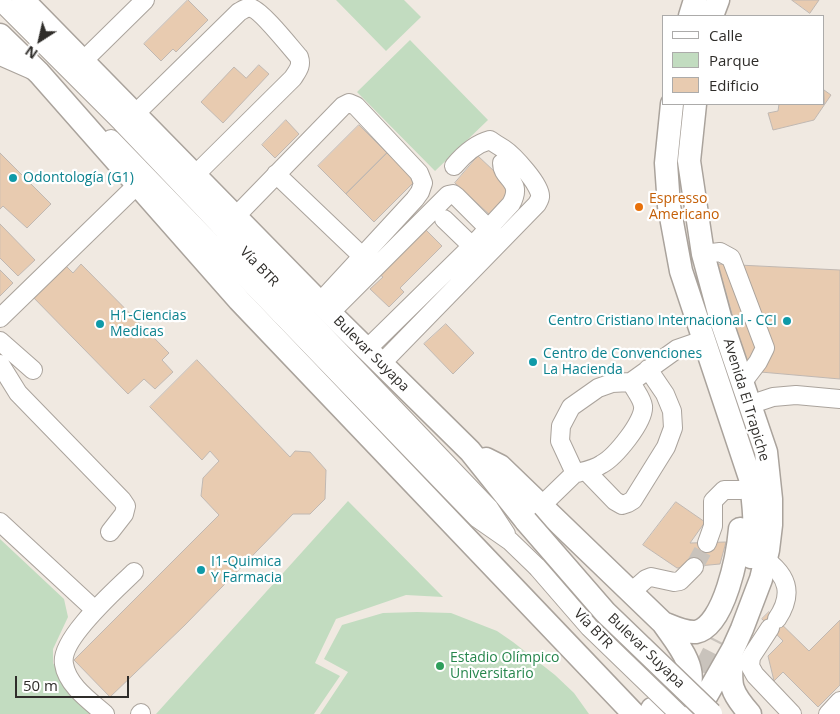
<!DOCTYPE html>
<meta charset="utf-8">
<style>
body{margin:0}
#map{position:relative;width:840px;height:714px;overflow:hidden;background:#f0e9e1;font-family:"Open Sans",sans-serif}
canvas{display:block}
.legend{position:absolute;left:662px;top:15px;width:162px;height:90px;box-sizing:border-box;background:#fff;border:1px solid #acabaa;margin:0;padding:6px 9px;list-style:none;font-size:15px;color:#2f2d2a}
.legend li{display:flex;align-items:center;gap:10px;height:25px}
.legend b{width:25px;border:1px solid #acabaa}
.north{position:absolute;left:15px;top:15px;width:50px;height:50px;-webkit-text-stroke:4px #fff;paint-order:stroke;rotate:215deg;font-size:14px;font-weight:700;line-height:20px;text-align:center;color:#2f2d2a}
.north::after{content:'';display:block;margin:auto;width:18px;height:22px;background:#2f2d2a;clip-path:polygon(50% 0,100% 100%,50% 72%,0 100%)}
.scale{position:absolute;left:15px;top:676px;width:114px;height:22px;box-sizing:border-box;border:2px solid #2f2d2a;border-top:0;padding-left:6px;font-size:15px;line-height:18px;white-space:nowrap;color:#2f2d2a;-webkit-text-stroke:4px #fff;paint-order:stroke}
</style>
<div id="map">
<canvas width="840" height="714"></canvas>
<ul class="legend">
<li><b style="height:6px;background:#fff"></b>Calle</li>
<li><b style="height:14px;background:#c2dcc0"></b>Parque</li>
<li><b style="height:14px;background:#e8cbb0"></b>Edificio</li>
</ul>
<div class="north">N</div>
<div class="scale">50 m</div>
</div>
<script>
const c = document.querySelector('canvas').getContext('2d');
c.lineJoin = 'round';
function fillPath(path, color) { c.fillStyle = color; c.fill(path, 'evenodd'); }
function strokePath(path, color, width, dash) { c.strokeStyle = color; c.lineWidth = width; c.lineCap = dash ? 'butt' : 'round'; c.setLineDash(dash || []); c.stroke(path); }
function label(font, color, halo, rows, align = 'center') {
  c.font = font + ' "Open Sans",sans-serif'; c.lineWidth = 4.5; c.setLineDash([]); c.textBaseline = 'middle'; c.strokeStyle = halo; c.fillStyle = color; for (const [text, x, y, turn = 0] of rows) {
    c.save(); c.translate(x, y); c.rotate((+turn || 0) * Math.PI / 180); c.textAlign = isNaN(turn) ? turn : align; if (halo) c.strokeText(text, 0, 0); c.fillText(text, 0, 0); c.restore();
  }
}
const green = new Path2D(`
 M336,0H404L421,17L386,51Z
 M410,40L488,120L435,171L357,92Z
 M348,501L443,597L406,595L336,619L315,663L340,676L314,714H156Z
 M0,539L64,599L68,617L53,649V663L65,684L82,706L91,714H0Z
 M417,612L451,613L497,631L513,642L555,675L574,693L589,714H320L348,672L324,659L342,625L383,613Z`);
const building = new Path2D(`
 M188,0L208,20L176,52L173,49L161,61L144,44Z
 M792,0H819L810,13Z
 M259,65L269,74L223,123L201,102L234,67L246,78Z
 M824,90L831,95L814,120L773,130L768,113L778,111L779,104H824Z
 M286,120L299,134L275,158L262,145Z
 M359,125L387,153L346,194L318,166Z
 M0,153L51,204L27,228L3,206L0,209Z
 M387,153L415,181L374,222L346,194Z
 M478,156L512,188L490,215L455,183Z
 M0,224L35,260L18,276L0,258Z
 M424,228L442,246L400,288L404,292L389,307L370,289L383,277L379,274Z
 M62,262L73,273L81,264L169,353L162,360L173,372L155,389L144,379L128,394L30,294Z
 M718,264L840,270V379L749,371Z
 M0,270L13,283L0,296Z
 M446,324L474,353L453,374L424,344Z
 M197,360L290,457L295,451L310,452L326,470L325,499L310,514H293L185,625L110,697L74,660L219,515L201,496L203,478L219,461L210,451L202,460L150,407Z
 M676,502L705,522L690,543L726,542L720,564L677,568L643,545Z
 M769,612L809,651L840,620V685L818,707L783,672L774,681L768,656L783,641L762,619Z`);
const minorTunnel = new Path2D(`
 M694,567L707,543`);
const majorTunnel = new Path2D(`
 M691,703L696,686L719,641`);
const minor = new Path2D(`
 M0,1L121,122L489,508L506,534
 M0,56L32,70
 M83,61L145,0
 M135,114L239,12C243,10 246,7 251,8C261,10 291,48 299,57C302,66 298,70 293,78L195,175
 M111,139L477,518L510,541L537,567
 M276,174L362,256
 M236,216L343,106L349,103L356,106L419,173L423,183L420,192L415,199L320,302
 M444,219L472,246
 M703,254L720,252L731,258L765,348L758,362L742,383
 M330,313L448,195L453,194L457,197L496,236
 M0,318L137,185
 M0,341L33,370
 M367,349L472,246L511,204C524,180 502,180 502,163L512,158
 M0,364L18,393L122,500L126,506L124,514L110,532
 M381,364L537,204C538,202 540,199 540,197C542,186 513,155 504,149C499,146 494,143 490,140C475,144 464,154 454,166
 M749,405L773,397L796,395L840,399
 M586,471L615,501L622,505L628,503L633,500L666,447L673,428L672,411L665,394L648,369
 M577,473C585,471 595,469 602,464C615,457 645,421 643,406C642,398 634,389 631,382
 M541,506L574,474L573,469L560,441L561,426L571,407L598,388L612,383L631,382L677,349L703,340
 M0,522L95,610
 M707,543L713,526V501L724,490H741
 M766,560C789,577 793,595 777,619
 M630,593L646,579L651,577L674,582L680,581L694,567
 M770,628L751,657L750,666L755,675L792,714
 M105,714C90,701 67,685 64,664C59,639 117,589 134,572
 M140,714L141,713
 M828,714L840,701`);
const major = new Path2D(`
 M23,0L330,313L470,451L526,521
 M690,16L695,0
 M712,16L718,0
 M0,35L39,73L239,300L634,714
 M672,104L666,163L669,206L681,271L750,478C754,504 757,531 751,557
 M695,104L689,161L703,254L720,317L766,452L771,499V525L768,550L761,579L742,629L733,649L696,714
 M486,459L500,466L663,623C675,641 699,667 688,690C681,706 668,708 652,709
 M663,623C673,627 685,633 696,632C725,626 738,553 740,529
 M732,655C730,685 729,690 750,714`);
const minorBridge = new Path2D(`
 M537,567L589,627L679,714`);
const majorBridge = new Path2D(`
 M526,521L605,612L711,714`);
const markers = [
 [13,178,5,"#0f9aa8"],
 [639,207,5,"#e8710a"],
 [787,321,5,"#0f9aa8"],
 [100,324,5,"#0f9aa8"],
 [533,362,5,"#0f9aa8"],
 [201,570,5,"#0f9aa8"],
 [440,666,5,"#2e9e5b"]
];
const cultureNames = [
 ["Odontología (G1)",23,178],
 ["H1-Ciencias",110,316],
 ["Medicas",110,332],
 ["Centro Cristiano Internacional - CCI",777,321,"right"],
 ["Centro de Convenciones",543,354],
 ["La Hacienda",543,370],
 ["I1-Quimica",211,562],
 ["Y Farmacia",211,578]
];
const foodNames = [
 ["Espresso",649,199],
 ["Americano",649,215]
];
const streetNames = [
 ["Vía BTR",259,267,46],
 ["Bulevar Suyapa",371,354,45],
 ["Avenida El Trapiche",746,400,73],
 ["Vía BTR",593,629,46],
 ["Bulevar Suyapa",646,651,44]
];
const leisureNames = [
 ["Estadio Olímpico",450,658],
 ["Universitario",450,674]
];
fillPath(green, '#c2dcc0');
fillPath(building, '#e8cbb0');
strokePath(building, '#c0b8b2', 1);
strokePath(minorTunnel, '#c9c3bc', 18, [18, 9]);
strokePath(majorTunnel, '#c9c3bc', 22, [22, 11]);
strokePath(minor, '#aaa39c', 20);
strokePath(major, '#aaa39c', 25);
strokePath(minor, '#fff', 18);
strokePath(major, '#fff', 22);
strokePath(minorBridge, '#aaa39c', 20, []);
strokePath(majorBridge, '#aaa39c', 25, []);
strokePath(minorBridge, '#fff', 18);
strokePath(majorBridge, '#fff', 22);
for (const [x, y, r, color] of markers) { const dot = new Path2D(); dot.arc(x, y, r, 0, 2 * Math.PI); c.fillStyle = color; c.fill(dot); strokePath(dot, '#fff', 2); }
label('14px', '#0d838f', '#fff', cultureNames, 'left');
label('14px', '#c56008', '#fff', foodNames, 'left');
label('14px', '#2f2d2a', '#fff', streetNames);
label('14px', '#27864d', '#fff', leisureNames, 'left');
</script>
